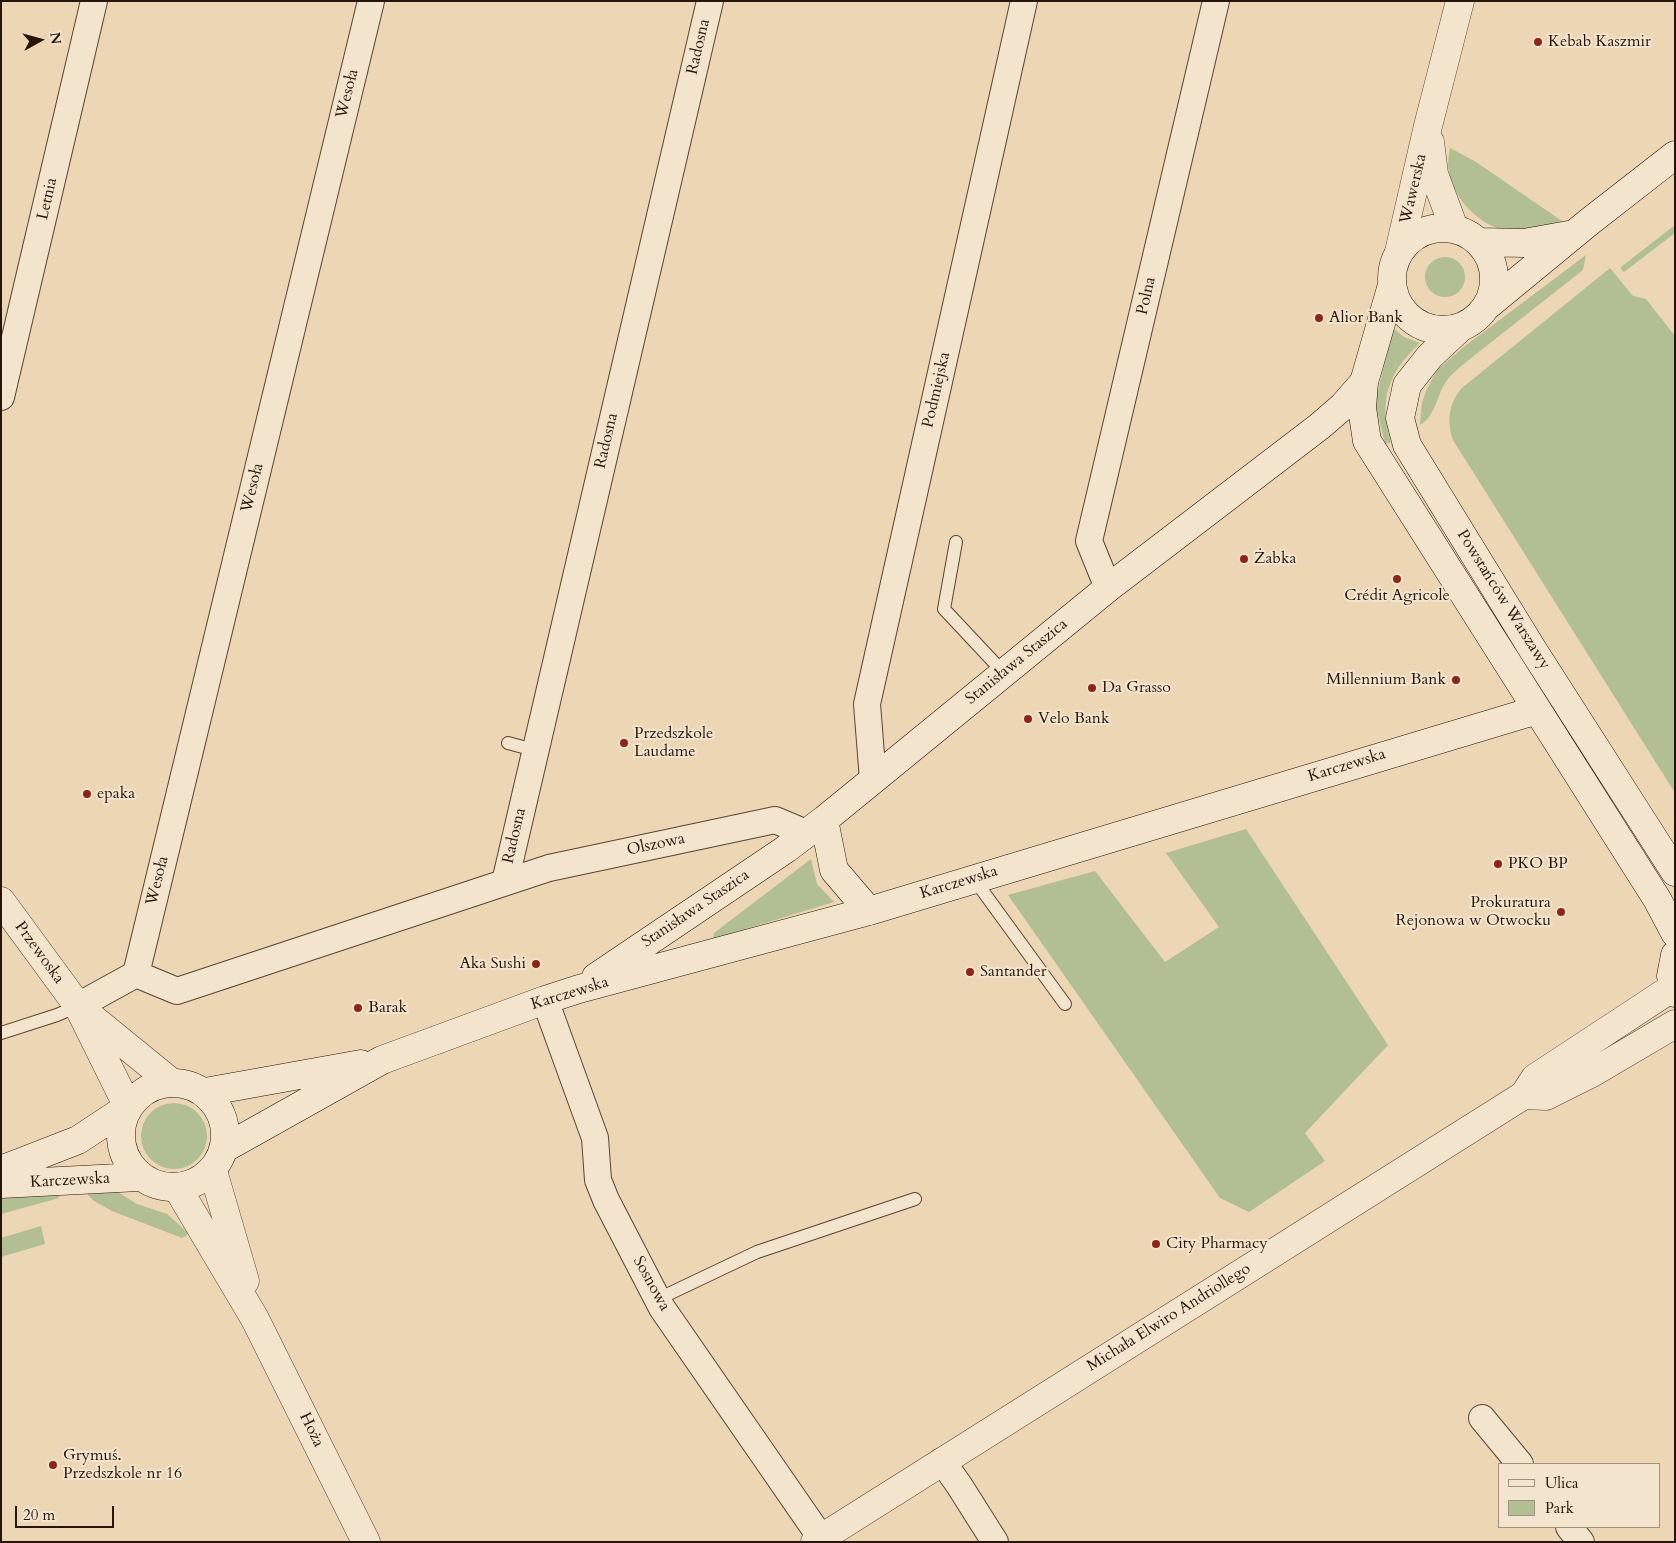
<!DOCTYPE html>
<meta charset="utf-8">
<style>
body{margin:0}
#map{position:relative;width:1676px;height:1543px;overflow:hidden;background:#ecd6b4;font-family:Cardo,serif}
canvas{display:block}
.frame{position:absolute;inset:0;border:2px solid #26150a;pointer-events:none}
.legend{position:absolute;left:1498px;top:1463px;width:162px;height:65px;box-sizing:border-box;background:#f3e4ce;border:1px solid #a19180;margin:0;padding:6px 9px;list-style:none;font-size:15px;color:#26150a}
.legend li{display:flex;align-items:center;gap:10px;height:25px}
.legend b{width:25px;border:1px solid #a19180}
.north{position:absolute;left:15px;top:15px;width:50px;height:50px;-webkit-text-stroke:4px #f3e4ce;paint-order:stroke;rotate:83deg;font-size:14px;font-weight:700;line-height:20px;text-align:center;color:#26150a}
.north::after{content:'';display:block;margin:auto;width:18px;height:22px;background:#26150a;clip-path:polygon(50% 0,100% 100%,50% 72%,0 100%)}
.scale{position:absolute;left:15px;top:1506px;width:99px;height:22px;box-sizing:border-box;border:2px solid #26150a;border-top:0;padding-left:6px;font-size:15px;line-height:18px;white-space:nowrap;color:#26150a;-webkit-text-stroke:4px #f3e4ce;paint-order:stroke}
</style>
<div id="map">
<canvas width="1676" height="1543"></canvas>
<div class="frame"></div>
<ul class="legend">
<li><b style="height:6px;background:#f3e4ce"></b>Ulica</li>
<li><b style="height:14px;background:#b1bf92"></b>Park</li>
</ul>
<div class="north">N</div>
<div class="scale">20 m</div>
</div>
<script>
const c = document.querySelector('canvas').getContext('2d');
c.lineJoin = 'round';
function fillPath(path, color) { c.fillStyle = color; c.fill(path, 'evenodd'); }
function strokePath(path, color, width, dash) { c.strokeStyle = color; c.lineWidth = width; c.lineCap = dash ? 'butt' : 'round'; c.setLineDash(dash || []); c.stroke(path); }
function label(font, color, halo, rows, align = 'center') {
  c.font = font + ' Cardo,serif'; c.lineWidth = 4; c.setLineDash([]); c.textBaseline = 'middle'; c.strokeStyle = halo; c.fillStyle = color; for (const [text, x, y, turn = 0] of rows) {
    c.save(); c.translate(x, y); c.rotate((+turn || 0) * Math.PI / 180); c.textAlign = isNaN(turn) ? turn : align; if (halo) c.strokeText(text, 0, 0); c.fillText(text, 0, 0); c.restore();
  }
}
const green = new Path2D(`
 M1450,148L1476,162L1562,221C1544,227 1523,234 1505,230C1477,224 1454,199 1449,171C1447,163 1449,155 1450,148Z
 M1675,225V233L1624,272L1621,269V267Z
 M1586,255L1583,270L1466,362C1458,369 1449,376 1444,385C1436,399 1435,416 1420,425L1422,402L1427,389L1437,370L1465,346Z
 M1425 277a20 20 0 1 1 40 0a20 20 0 1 1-40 0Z
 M1610,268L1633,296L1646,299L1675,336V793L1453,440C1447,421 1448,404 1462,388Z
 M1393,328L1404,337L1420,343C1388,373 1378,400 1391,442L1385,444L1377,410L1376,399Z
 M1246,829L1388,1045L1305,1133L1325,1161L1249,1212L1220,1198L1008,895L1095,871L1165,962L1219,927L1166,853Z
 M811,859L817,884L834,902L713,939L714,933Z
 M141 1136a33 33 0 1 1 66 0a33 33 0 1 1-66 0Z
 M55,1184L59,1198L1,1214V1198Z
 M87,1189L116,1191L137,1204L167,1214L188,1233L186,1236L182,1238L112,1211L94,1201L88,1195Z
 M41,1226L45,1244L1,1257V1238Z`);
const service = new Path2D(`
 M956,542L944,609L1004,673
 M508,743L534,750
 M974,879L1065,1004
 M1,1033L57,1015L78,1006
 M658,1299L757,1252L915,1199`);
const minor = new Path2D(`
 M1,397L94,1
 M1108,588L1089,541L1216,1
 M873,780L867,704L1024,1
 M505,882L710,1
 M136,974L371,1
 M545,1000L595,1138L598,1180L606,1200L662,1308L821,1538
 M78,1006L136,974L177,991L549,868L775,820L806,833
 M1482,1418L1520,1464
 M942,1461L959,1485L995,1542
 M1569,1527L1581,1542`);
const tertiary = new Path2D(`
 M1430,142L1434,174L1454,228
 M1399,252L1428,126L1460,1
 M1,901L78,1006L128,1107
 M85,1012L171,1082
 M1524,1095L1546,1096L1592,1073L1675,1024
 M213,1171L245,1281
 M178,1189L255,1319L366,1542
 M815,1542L1524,1095L1535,1078L1672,988`);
const secondary = new Path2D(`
 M1392 279a51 51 0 1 1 102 0a51 51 0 1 1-102 0Z
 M1480,242L1524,243L1574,234
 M1487,306L1589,222L1675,155
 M1460,328L1430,356L1407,385L1400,418L1407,445L1533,650L1675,872
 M1364,382L1362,408L1367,441L1657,899L1675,933
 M824,820L834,870L869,911
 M1675,955L1671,976L1675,993
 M596,977L786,849L824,820L1108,588L1320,426L1343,406L1364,382L1392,285
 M121 1135a52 52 0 1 1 104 0a52 52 0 1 1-104 0Z
 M205,1092L361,1064
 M225,1148L382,1060L545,1000L579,989L869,911L1537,710
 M1,1170L78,1140L128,1107
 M1,1184L139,1177`);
const markers = [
 [1538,42,5,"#8f2418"],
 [1319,318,5,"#8f2418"],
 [1244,559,5,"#8f2418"],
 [1397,579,5,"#8f2418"],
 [1456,680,5,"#8f2418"],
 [1092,688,5,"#8f2418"],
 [1028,719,5,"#8f2418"],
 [624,743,5,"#8f2418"],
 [87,794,5,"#8f2418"],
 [1498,864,5,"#8f2418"],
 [1561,912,5,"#8f2418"],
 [536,964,5,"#8f2418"],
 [970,972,5,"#8f2418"],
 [358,1008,5,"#8f2418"],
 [1156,1244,5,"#8f2418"],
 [53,1465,5,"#8f2418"]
];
const poiNames = [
 ["Kebab Kaszmir",1548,42],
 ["Alior Bank",1329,318],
 ["Żabka",1254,559],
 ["Crédit Agricole",1397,596,"center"],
 ["Millennium Bank",1446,680,"right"],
 ["Da Grasso",1102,688],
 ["Velo Bank",1038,719],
 ["Przedszkole",634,734],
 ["Laudame",634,752],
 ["epaka",97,794],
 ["PKO BP",1508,864],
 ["Prokuratura",1551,903,"right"],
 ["Rejonowa w Otwocku",1551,921,"right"],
 ["Aka Sushi",526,964,"right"],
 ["Santander",980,972],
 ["Barak",368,1008],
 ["City Pharmacy",1166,1244],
 ["Grymuś.",63,1456],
 ["Przedszkole nr 16",63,1474]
];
const streetNames = [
 ["Radosna",699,47,-77],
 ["Wesoła",348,94,-76],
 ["Wawerska",1414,189,-77],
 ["Letnia",48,199,-77],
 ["Polna",1147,296,-77],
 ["Podmiejska",937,390,-77],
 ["Radosna",607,441,-77],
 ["Wesoła",253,488,-76],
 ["Powstańców Warszawy",1503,600,58],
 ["Stanisława Staszica",1017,662,-39],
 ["Karczewska",1347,766,-17],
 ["Radosna",515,836,-77],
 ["Olszowa",656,845,-12],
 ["Wesoła",158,881,-76],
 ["Karczewska",959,883,-17],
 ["Stanisława Staszica",696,909,-34],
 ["Przewoska",39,953,54],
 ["Karczewska",570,994,-17],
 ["Karczewska",70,1181,-3],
 ["Sosnowa",651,1284,61],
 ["Michała Elwiro Andriollego",1169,1318,-32],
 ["Hoża",311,1430,64]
];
fillPath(green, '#b1bf92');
strokePath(service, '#584534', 14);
strokePath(minor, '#584534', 28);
strokePath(tertiary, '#584534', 29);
strokePath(secondary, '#26150a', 29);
strokePath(service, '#f3e4ce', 12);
strokePath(minor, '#f3e4ce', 26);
strokePath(tertiary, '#f3e4ce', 28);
strokePath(secondary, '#f3e4ce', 28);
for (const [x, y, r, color] of markers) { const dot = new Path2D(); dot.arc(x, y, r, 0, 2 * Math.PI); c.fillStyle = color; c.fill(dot); strokePath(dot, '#f3e4ce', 2); }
label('16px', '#26150a', '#f3e4ce', poiNames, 'left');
label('16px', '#26150a', '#f3e4ce', streetNames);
</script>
